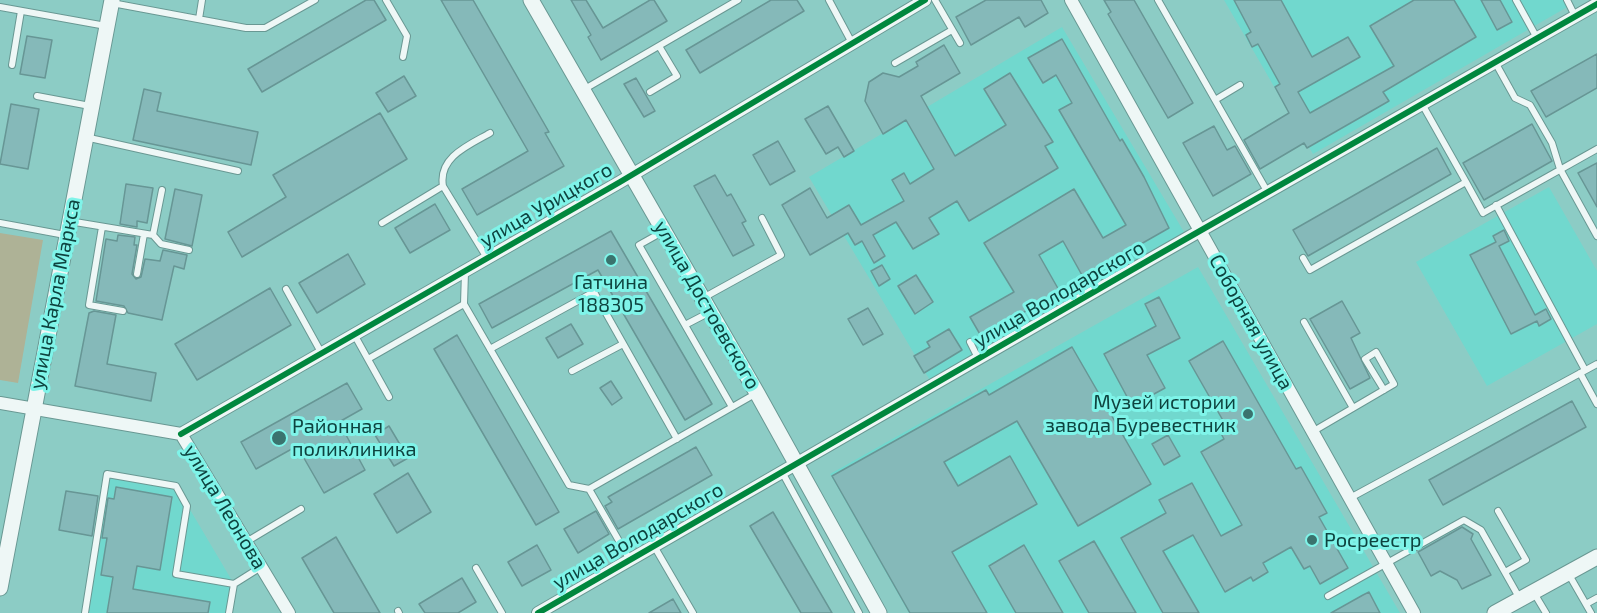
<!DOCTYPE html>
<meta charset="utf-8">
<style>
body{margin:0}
canvas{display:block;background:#8cccc5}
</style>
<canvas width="1597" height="613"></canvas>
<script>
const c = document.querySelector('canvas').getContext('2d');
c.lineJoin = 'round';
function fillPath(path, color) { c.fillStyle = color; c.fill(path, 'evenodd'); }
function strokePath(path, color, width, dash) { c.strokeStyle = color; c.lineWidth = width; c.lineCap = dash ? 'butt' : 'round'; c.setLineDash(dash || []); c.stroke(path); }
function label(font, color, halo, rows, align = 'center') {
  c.font = font + ' "Exo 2",sans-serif'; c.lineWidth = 6; c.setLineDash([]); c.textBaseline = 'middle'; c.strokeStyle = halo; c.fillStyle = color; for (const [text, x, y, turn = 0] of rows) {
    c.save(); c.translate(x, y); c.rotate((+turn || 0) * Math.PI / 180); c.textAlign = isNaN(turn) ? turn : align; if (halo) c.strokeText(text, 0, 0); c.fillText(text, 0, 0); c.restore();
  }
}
const built = new Path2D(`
 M1224,0H1566L1569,6L1313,154Z
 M1062,27L1184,232L931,382L809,177Z
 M1549,187L1597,271V324L1487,386L1416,262Z
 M1198,267L1400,613H909L830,474Z
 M107,474L176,486L234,584L229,613H87Z`);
const green = new Path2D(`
 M0,233L43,240L18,383L0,380Z`);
const building = new Path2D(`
 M366,0H374L386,20L262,92L248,69Z
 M441,0H473L549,132L545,133L564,166L477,215L462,189L528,151Z
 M571,0H586L603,28L650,0H654L667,21L601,60L588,37L591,35Z
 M771,0H797L804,11L700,73L686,50Z
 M986,0H1041L1048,13L1025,27L1019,17L971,45L956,17Z
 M1104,0H1134L1193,103L1168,118L1108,14L1111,12Z
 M1234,0H1281L1312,57L1348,37L1360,57L1298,92L1310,113L1394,66L1370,26L1414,0H1454L1476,37L1383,92L1389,101L1307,148L1304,143L1260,169L1244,140L1289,113L1275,87L1280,84L1258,44L1252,47L1246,35L1251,32Z
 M1481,0H1500L1512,22L1497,30Z
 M27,36L52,40L45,78L20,74Z
 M1062,39L1120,141L1122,139L1144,177L1169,228L1083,277L1063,241L1039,255L1060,292L981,336L970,317L1014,292L984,243L1074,189L1103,238L1126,225L1059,110L1072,103L1056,75L1043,83L1028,58Z
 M944,45L960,73L921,96L955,156L1006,125L984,89L1010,73L1053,142L1045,146L1058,168L969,221L957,201L929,218L939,234L913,249L896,222L873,235L885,256L874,263L862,241L855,245L848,233L810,255L782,205L810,188L827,218L849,205L861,225L904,201L892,180L904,173L910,184L934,169L906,120L883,134L865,101L869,82L883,73L899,77L918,66L916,62Z
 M1597,54V88L1546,117L1531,91Z
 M404,76L416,96L388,112L376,93Z
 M636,78L655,111L644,117L624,84Z
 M144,89L161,93L157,111L258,132L251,165L133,140Z
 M11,104L39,109L28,169L0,164Z
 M828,106L854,151L844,157L838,147L826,154L805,119Z
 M380,113L407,159L242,257L228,232L286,197L273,175Z
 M1532,124L1552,161L1484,200L1463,163Z
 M1214,126L1227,150L1235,146L1251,174L1213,196L1183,143Z
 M778,141L795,171L770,185L753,155Z
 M1437,148L1451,174L1308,256L1293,230Z
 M1597,163V207L1578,173Z
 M715,175L727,196L731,194L746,221L742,223L754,245L733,256L694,186Z
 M126,184L153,188L147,223L137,221V227L120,224Z
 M175,189L202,195L192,246L165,239Z
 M435,204L450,230L410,253L395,228Z
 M1504,230L1509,241L1499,246L1535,315L1546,309L1551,319L1539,326L1537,321L1511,334L1470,255L1496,242L1493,236Z
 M611,231L712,404L685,420L598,270L492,328L479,304Z
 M118,235L135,237L134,245H137L132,274L136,279L141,277L145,259L160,261L163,250L187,255L184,269L174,266L162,320L128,313L124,306L96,301L106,239L117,241Z
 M348,254L365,284L317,313L299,283Z
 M882,265L890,279L879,286L871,271Z
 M916,275L933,302L915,314L898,286Z
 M270,288L291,325L197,380L175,344Z
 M1159,297L1180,338L1147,355L1165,388L1132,406L1104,354L1156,326L1145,304Z
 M1342,301L1360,333L1351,338L1370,378L1350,389L1310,319Z
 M868,308L883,334L863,345L848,319Z
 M94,311L116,315L107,364L156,373L151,401L75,386L89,313Z
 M571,324L583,344L558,358L546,338Z
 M949,329L962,350L924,373L914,356L930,347L927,342Z
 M457,335L559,512L536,525L434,349Z
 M1223,341L1296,469L1301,467L1327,513L1319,517L1348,568L1320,584L1310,566L1304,569L1291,547L1263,563L1268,572L1253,581L1251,577L1225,592L1193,535L1163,551L1199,613H1163L1121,538L1166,513L1159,500L1192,483L1221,536L1242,525L1201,452L1224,439L1218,428L1225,424L1189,361Z
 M1072,347L1151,484L1078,526L1017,421L944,462L958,486L1010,456L1037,504L952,552L987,613H910L832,476L986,390L989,395Z
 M611,381L622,398L612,405L600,388Z
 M347,383L362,409L339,422L365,470L324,493L297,446L256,469L241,442Z
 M1572,401L1586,427L1443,505L1429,480Z
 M389,426L408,458L394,466L375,435Z
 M1168,435L1180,456L1164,465L1152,444Z
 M696,447L712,475L618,529L605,506L612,502L608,497Z
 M408,473L431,512L397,533L374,494Z
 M116,487L172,497L160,570L137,566L133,589L210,602L208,613H107L113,577L101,575L107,538H102L108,498L114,499Z
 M66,491L98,496L92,536L59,530Z
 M596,511L609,534L578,553L564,529Z
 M773,512L832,613H801L750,526Z
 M1462,527L1473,534L1471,539L1491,575L1462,589L1457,580L1440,571L1431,576L1418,552Z
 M336,537L380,613H334L302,558Z
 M1094,541L1136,613H1089L1059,561Z
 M537,545L551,570L522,586L508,562Z
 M1024,545L1063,613H1016L989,566Z
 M462,578L476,602L458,613H425L419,604Z
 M1369,592L1380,613H1331L1363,595Z
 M673,599L681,613H649Z`);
const service = new Path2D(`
 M386,0L407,36L403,57
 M829,0L852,43
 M935,0L960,43
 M1158,0L1267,191
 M1516,0L1537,38
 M1567,0L1575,16
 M112,3L246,28H265L315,0
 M0,7L106,26
 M199,19L202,0
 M1495,62L1515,98L1530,105L1552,143L1560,169L1597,236
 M895,63L952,30
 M12,65L21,11
 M583,90L738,0
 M650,92L677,76L659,46
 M37,96L90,106
 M1215,100L1240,85
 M85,137L238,171
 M1466,182L1483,213L1597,149
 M1496,205L1585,370
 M69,221L153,235L162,190
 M0,223L65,235
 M382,223L443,186
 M102,227L89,305L123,311
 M664,231L639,245L732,407
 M153,235L161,244L189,250
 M487,258L443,186C438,157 469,145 490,133
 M1303,258L1310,270L1466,182L1422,104
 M465,272L464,304L569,485L589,489L630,560
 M137,274L144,234
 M286,289L322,354
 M703,298L781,255L762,218
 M1304,322L1353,408L1312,432
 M685,325L710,312
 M355,336L389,397
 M970,342L978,358
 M490,349L594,292L677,439
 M368,359L464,304
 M572,371L623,344
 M1580,373L1597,404
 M1353,408L1394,384L1376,352L1365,359L1384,390
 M782,472L859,613
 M589,489L755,394
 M1350,498L1597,364
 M1498,511L1526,560L1505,572
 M246,542L301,509
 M654,546L693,613
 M476,568L502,613
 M1568,573L1591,613
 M234,584L261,567
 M1534,593L1546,613
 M1328,596L1464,520L1481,530L1520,599
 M1586,604L1597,598
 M398,611L399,613
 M85,613L107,474L176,486L187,506L176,574L234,584L229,613`);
const minor = new Path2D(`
 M1071,0L1414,613
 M0,403L181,434L289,613
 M181,434L620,182L925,0
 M538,613C890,409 1243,205 1597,4`);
const tertiary = new Path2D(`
 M531,0L757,393L879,613
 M0,588L112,0
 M1495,613L1597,557`);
const cycleway = new Path2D(`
 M181,434L620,182L925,0
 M538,613C890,409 1243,205 1597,4`);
const markers = [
 [611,260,6,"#3a736e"],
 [1248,414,6,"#3a736e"],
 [279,438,8,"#3a736e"],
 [1312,540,6,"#3a736e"]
];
const streetNames = [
 ["улица Урицкого",546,205,-30],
 ["улица Карла Маркса",55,294,-79],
 ["улица Володарского",1059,294,-30],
 ["улица Достоевского",707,305,60],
 ["Соборная улица",1251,322,61],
 ["улица Леонова",225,507,59],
 ["улица Володарского",638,536,-30]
];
const poiNames = [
 ["Гатчина",611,282,"center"],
 ["188305",611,305,"center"],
 ["Музей истории",1236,402,"right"],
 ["завода Буревестник",1236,425,"right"],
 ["Районная",292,426],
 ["поликлиника",292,449],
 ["Росреестр",1324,540]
];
fillPath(built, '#71d8ce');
fillPath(green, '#aeb296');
fillPath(building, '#85b9b9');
strokePath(building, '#679695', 1.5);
strokePath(service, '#699893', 8);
strokePath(minor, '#699893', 14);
strokePath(tertiary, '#699893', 17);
strokePath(service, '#eef7f6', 6);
strokePath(minor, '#eef7f6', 12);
strokePath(tertiary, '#eef7f6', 15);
strokePath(cycleway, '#00873e', 6);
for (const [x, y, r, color] of markers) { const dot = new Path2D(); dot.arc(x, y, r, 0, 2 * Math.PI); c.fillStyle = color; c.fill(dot); strokePath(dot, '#7ff4e9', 2); }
label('20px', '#0e433f', '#7ff4e9', streetNames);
label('20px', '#0e433f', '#7ff4e9', poiNames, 'left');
</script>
